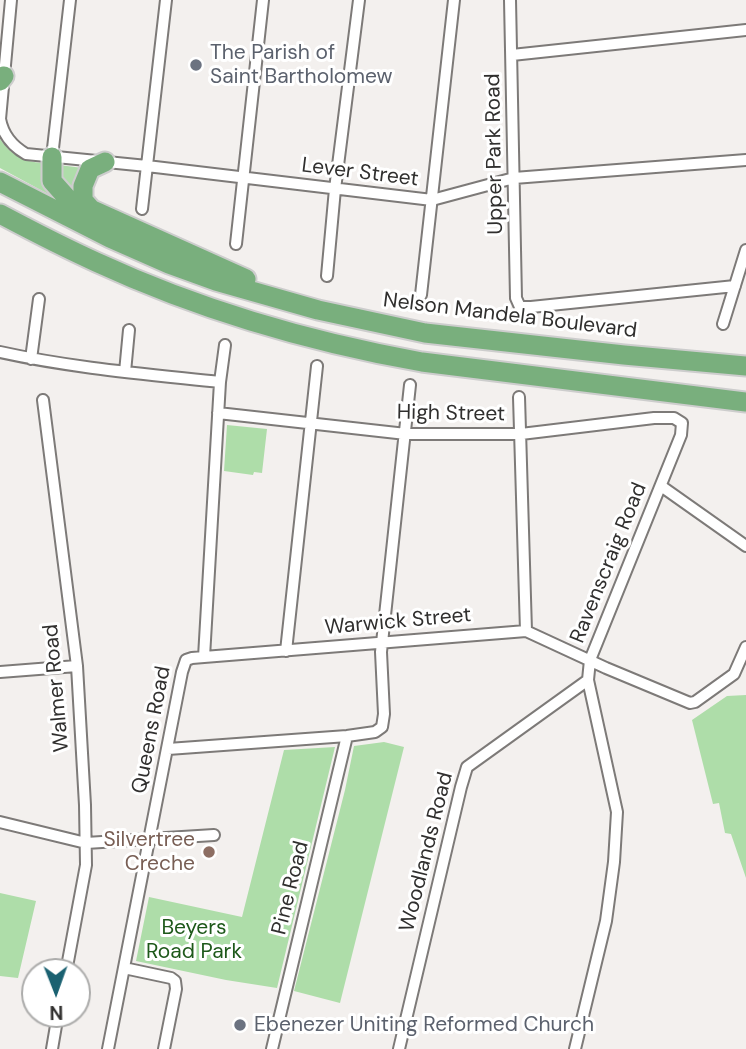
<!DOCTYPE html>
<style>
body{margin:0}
#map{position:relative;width:746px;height:1049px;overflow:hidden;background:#f3f0ee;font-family:"DM Sans",sans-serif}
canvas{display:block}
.north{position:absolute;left:21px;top:958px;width:70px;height:70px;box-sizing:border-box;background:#fff;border:2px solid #acacab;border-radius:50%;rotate:179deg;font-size:19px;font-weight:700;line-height:28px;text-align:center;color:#302f2e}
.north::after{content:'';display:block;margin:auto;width:24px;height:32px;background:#1a6171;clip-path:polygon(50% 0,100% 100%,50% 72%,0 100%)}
</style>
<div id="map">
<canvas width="746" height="1049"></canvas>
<div class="north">N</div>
</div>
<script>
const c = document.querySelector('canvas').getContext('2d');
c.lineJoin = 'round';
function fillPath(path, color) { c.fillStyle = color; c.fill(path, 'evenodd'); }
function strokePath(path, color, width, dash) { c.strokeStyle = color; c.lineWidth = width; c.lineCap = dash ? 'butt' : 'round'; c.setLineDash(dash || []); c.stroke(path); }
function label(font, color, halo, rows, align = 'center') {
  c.font = font + ' "DM Sans",sans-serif'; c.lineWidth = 6; c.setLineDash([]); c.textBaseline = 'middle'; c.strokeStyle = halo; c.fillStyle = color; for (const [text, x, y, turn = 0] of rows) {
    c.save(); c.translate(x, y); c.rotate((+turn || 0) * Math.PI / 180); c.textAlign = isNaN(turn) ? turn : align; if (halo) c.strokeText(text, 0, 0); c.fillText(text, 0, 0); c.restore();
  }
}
const green = new Path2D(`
 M0,139C10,154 24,162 42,163L61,201L0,168Z
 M59,165L83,168L77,193L63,186Z
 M227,425L267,429L262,473L254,472L253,475L224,471Z
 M746,695V878L731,834L725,833L719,803L713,804L692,720L727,696Z
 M384,742L404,747L340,1003L294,991L345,790L354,746Z
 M335,747L277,988L226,980L136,961L149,897L242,917L284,750Z
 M0,893L36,901L18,978L0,976Z`);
const street = new Path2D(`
 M11,0L0,119C3,135 12,146 26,154L147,166L432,200L514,178L746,160
 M510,0L516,298L520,307H531L735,286
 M512,55L746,30
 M52,157L70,0
 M142,209L166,0
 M236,244L263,0
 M327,276L335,189L359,0
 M421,295L454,0
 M723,324L746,250
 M0,352C72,368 146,374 220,382
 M31,359L39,299
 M125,372L129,330
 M519,397L526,631
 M43,400L77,666L85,805L86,865L66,972
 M218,413L406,434H521L654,418H674L682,423L681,435L590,660L588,680L617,812L614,862L606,921L575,1049
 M661,486L746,546
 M286,651L317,366
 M204,657L526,631L606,668L690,703L695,702L734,674L746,647
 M0,672L77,666
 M168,749L347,736L375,732L382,727L384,714L381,652L410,385
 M0,822L86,843L214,835
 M124,968L171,978L175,981L176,989L164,1049
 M52,1049L58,1014
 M108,1049L182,672L186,660L192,658L204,657L220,382L225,345
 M272,1049L347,736
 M399,1049L461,787L467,767L588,680`);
const highway = new Path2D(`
 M0,81L4,76
 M52,157V181L68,199L246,279
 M0,182L110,238L169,264L216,281L318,310L425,333L624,355L746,366
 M91,209L83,200V186L90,169L105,162
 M0,214C32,231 63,247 96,262C200,310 310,342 422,362L746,402`);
const markers = [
 [196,65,7,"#6b7280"],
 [209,852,7,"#8d6e63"],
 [240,1025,7,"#6b7280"]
];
const worshipNames = [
 ["The Parish of",210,53],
 ["Saint Bartholomew",210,77],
 ["Ebenezer Uniting Reformed Church",254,1025]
];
const streetNames = [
 ["Upper Park Road",495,154,-91],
 ["Lever Street",360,173,7],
 ["Nelson Mandela Boulevard",510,316,7],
 ["High Street",451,414,1],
 ["Ravenscraig Road",609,563,-68],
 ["Warwick Street",398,622,-5],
 ["Walmer Road",57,688,-95],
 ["Queens Road",152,730,-79],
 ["Woodlands Road",427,852,-76],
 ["Pine Road",291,888,-76]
];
const educationNames = [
 ["Silvertree",195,840],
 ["Creche",195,864]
];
const parkNames = [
 ["Beyers",194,928],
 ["Road Park",194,952]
];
fillPath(green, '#aedda9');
strokePath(street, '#7d7a78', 14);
strokePath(highway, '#cdcdcd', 23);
strokePath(street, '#fff', 10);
strokePath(highway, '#79af7d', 19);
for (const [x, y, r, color] of markers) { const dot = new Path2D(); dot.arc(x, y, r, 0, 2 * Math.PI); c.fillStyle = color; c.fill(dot); strokePath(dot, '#fff', 2.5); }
label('21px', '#5b616d', '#fff', worshipNames, 'left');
label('21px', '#302f2e', '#fff', streetNames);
label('21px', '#785e54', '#fff', educationNames, 'right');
label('21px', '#1e591a', '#fff', parkNames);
</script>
